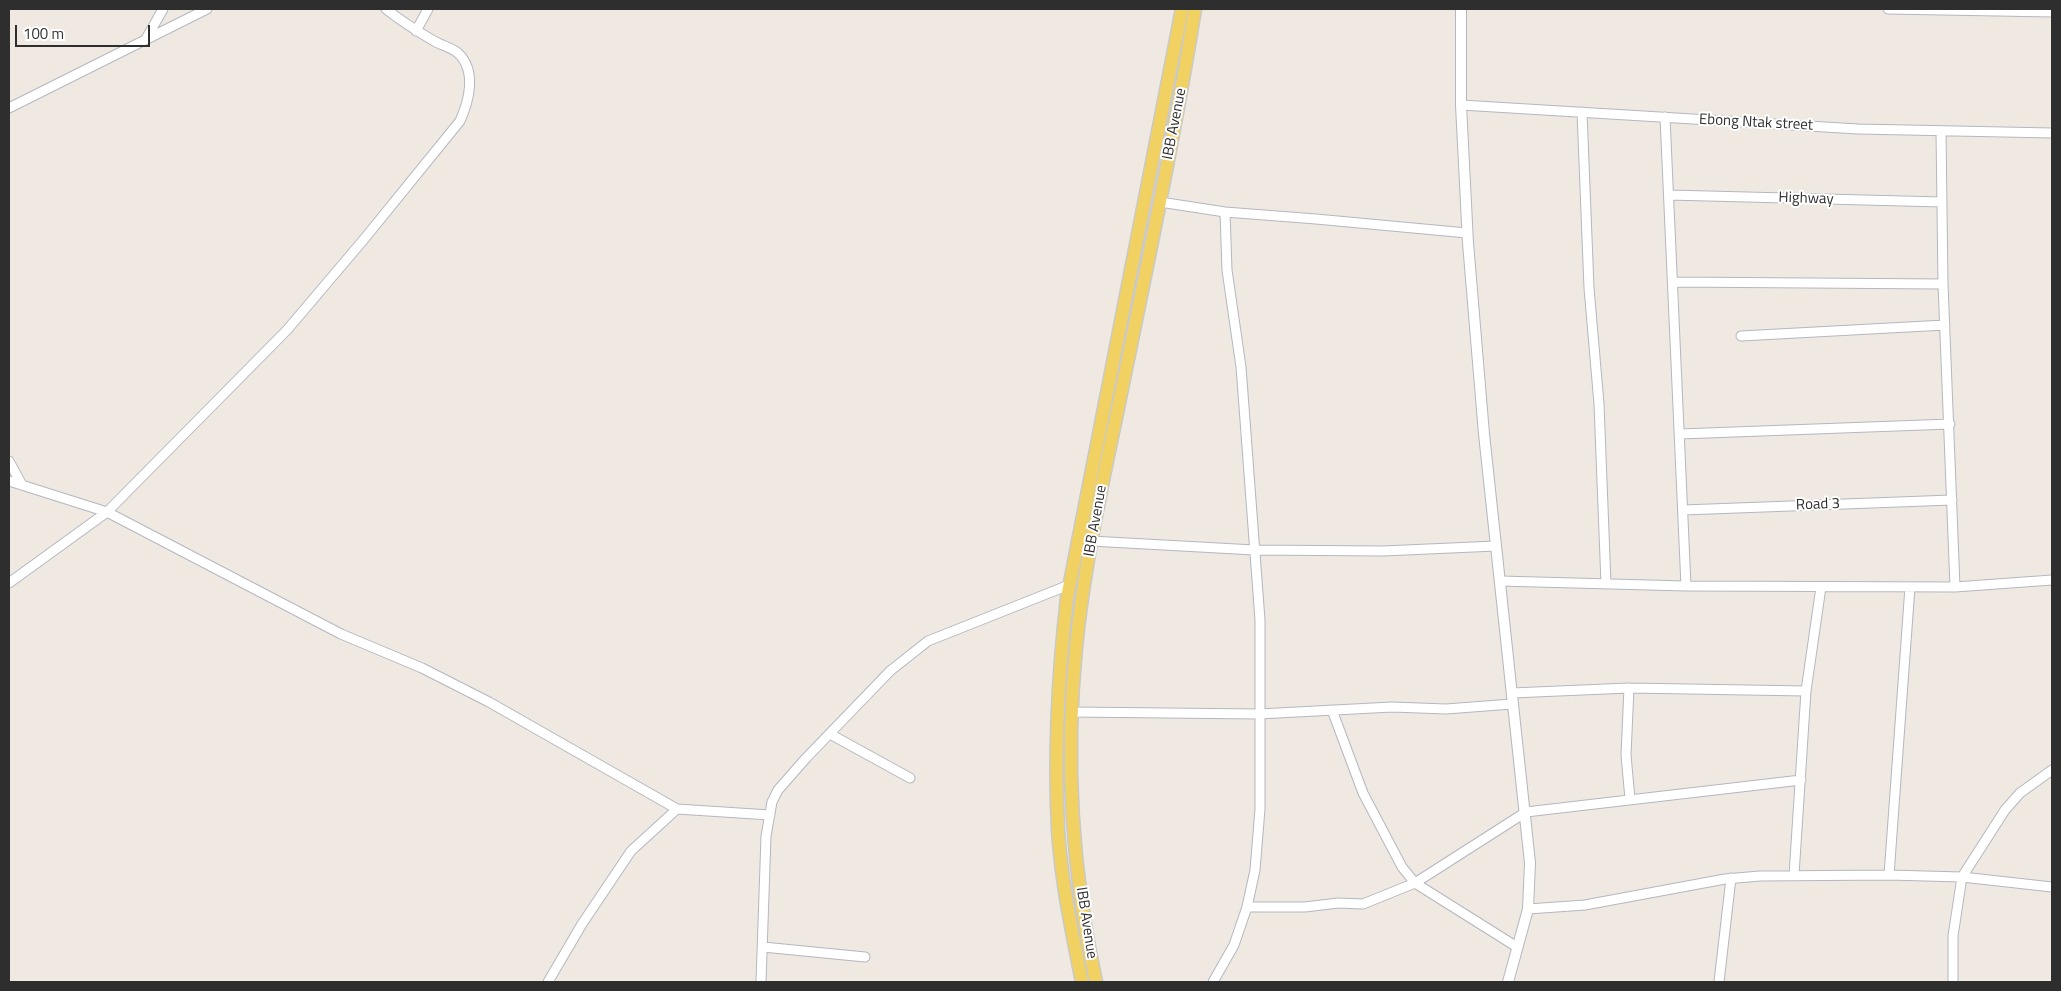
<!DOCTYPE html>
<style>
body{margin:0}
#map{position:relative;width:2061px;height:991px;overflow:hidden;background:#efe9e1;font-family:"Titillium Web",sans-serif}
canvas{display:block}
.frame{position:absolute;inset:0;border:10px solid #2e2e2e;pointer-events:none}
.scale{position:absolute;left:15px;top:25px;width:135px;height:22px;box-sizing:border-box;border:2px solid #2e2e2e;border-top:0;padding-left:6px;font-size:15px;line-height:18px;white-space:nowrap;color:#2e2e2e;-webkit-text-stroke:4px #fff;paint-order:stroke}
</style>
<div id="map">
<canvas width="2061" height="991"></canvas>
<div class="frame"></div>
<div class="scale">100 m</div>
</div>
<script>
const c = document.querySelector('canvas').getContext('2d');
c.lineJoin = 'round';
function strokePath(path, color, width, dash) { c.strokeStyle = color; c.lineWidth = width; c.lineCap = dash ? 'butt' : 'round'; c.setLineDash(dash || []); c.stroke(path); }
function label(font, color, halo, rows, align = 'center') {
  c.font = font + ' "Titillium Web",sans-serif'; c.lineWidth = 4; c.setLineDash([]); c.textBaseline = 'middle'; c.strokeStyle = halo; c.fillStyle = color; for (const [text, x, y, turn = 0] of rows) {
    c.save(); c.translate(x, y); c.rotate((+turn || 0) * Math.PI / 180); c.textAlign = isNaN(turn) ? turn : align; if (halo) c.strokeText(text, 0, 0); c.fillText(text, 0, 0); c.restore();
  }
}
const minor = new Path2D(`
 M1888,9L2052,12
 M416,31L428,9
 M146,39L163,9
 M1461,105L1858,129L2052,133
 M9,108L207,9
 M1582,112L1589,288L1599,404L1606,584
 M1665,117L1686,586
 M1941,131L1943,284L1955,587
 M1669,195L1942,202
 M1160,202L1225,212L1316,219L1467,233
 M1673,282L1943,284
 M1741,336L1945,325
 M1680,434L1950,424
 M9,461L22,485
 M9,481L107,512L341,634L422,668L489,702L677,809L770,815
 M1683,510L1952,500
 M1091,541L1254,550L1383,551L1496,546
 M1500,581L1686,586L1955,587L2052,580
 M9,583L107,512L287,330L365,238L460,121C469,101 477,71 458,53C452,48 441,45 434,41C417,31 401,21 386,9
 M1629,688L1626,755L1630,799
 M1512,693L1629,688L1806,691
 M1332,710L1363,793L1402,867L1415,883L1517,947
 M1072,712L1259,714L1392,707L1446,709L1512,704
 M830,734L910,778
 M1794,875L1806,691L1821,587
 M1889,875L1910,587
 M1247,907H1305L1338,903L1363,904L1415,883L1526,812L1801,780
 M1528,909L1585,905L1725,879L1760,876L1889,875L1962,877L2052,887
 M763,947L865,957
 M548,982L582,924L631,851L677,809
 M761,982L766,836L772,802L778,790L807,757L890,671L928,641L1069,585
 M1213,982L1234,945L1247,907L1255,870L1260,809V620L1241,367L1227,270L1225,212
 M1719,982L1731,878
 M1953,982V936L1962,877L2005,810L2020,793L2052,770`);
const tertiary = new Path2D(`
 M1461,9V105L1468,243L1484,434L1530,863L1528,909L1508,982`);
const primary = new Path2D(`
 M1082,982C1072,932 1061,880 1058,829C1054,750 1058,676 1067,598L1182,9
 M1096,982C1072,873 1065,759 1076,647C1085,556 1106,468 1124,379C1149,256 1175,133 1195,9`);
const streetNames = [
 ["Ebong Ntak street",1756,123,3],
 ["IBB Avenue",1175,124,-79],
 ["Highway",1806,199,2],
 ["Road 3",1818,505,-2],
 ["IBB Avenue",1096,521,-80],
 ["IBB Avenue",1086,923,81]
];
strokePath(minor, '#b4b7c1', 11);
strokePath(tertiary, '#b4b7c1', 12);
strokePath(primary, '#c9c9c9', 15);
strokePath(minor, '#fff', 9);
strokePath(tertiary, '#fff', 10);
strokePath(primary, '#f2d163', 12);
label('15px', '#2e2e2e', '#fff', streetNames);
</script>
